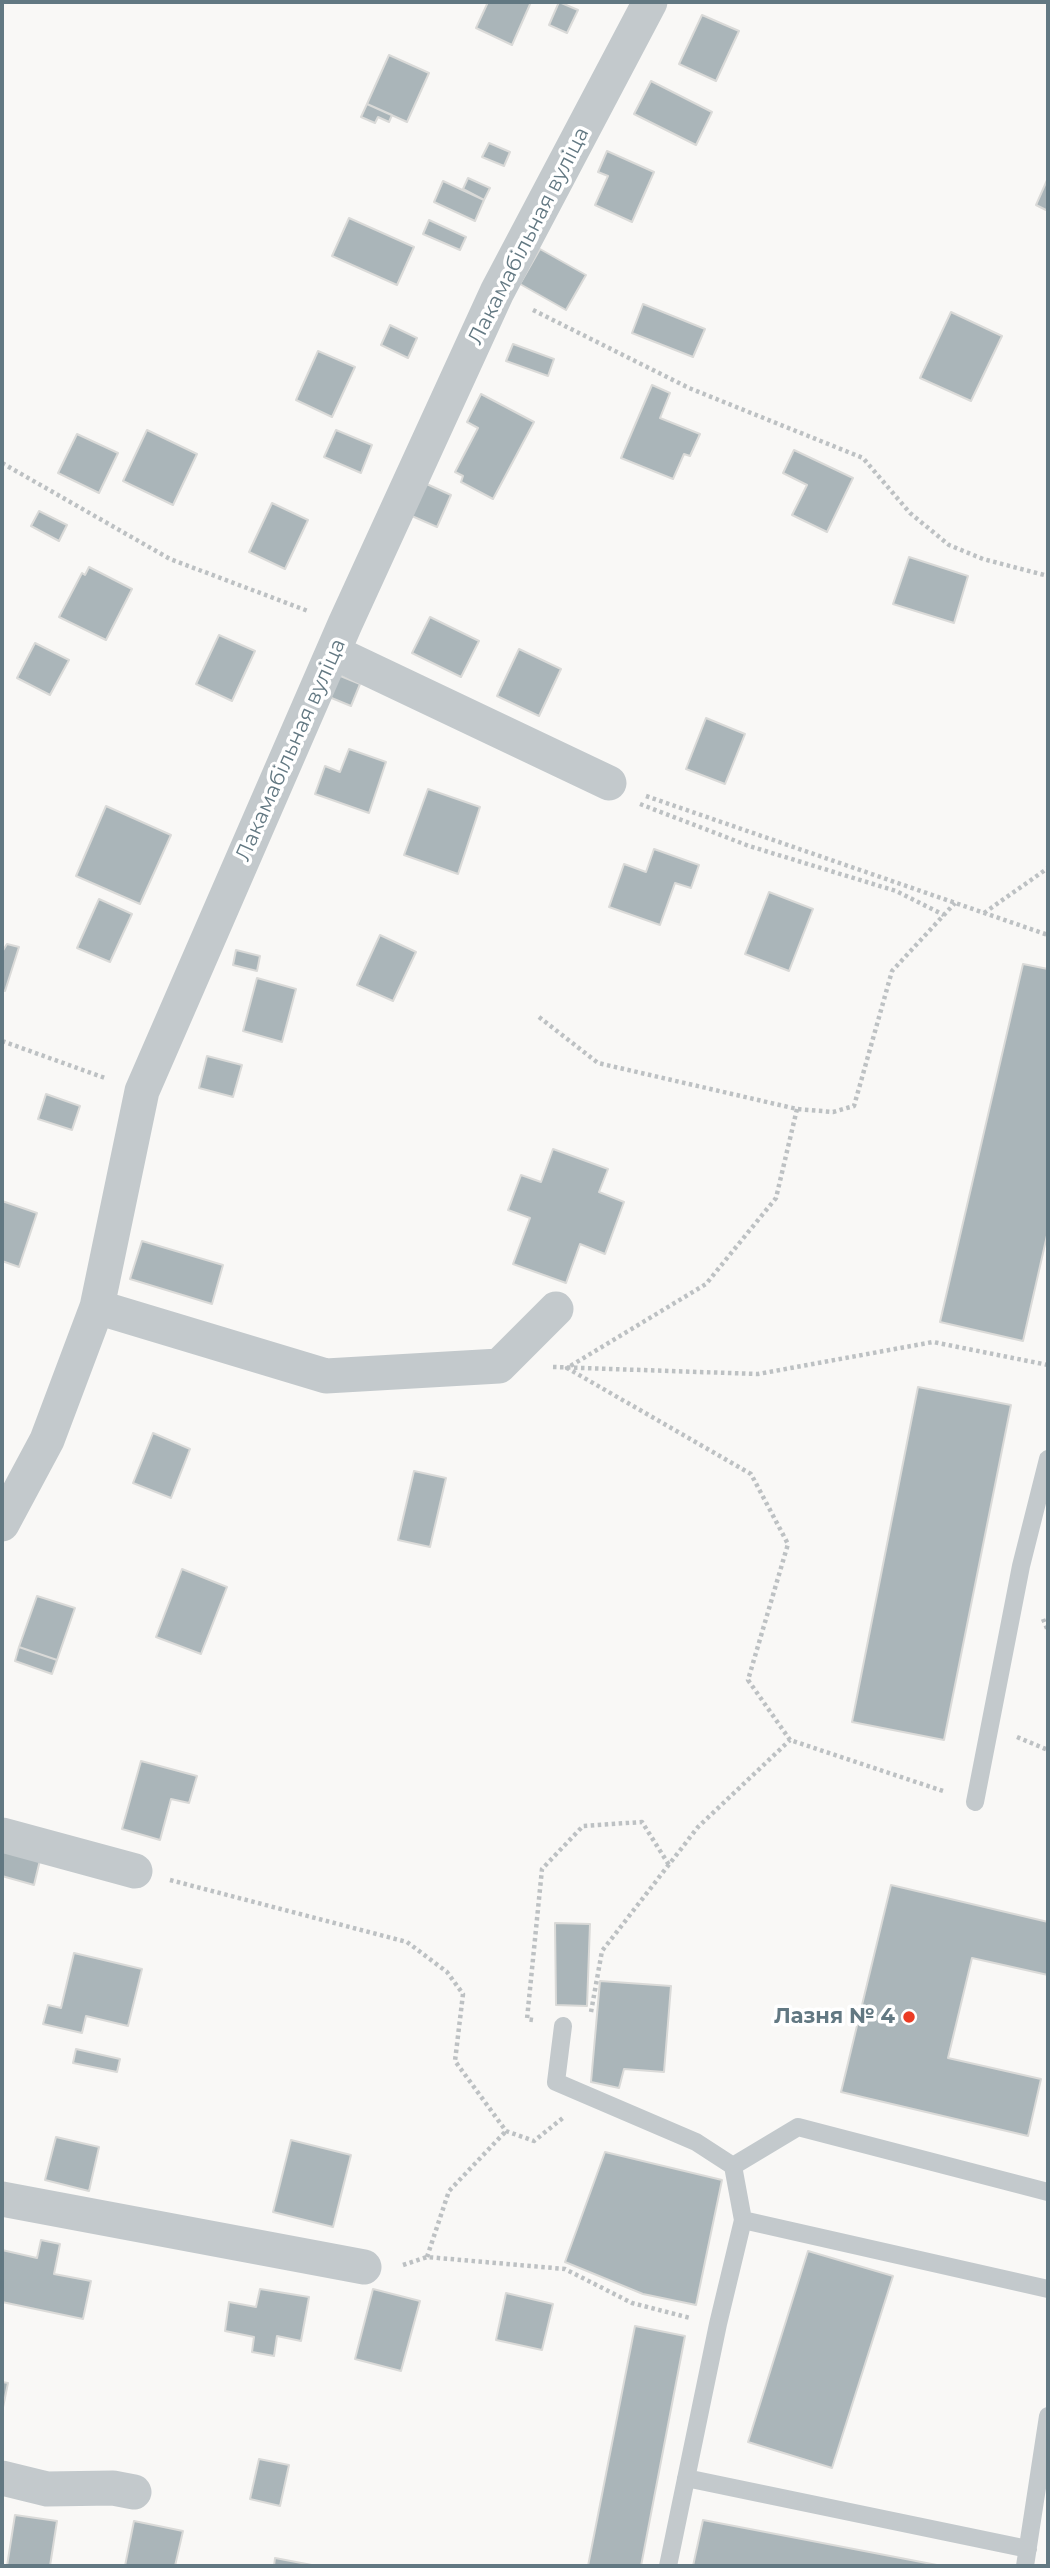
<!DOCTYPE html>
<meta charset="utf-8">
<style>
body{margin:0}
#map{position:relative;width:1050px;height:2568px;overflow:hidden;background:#f9f8f6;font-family:Montserrat,sans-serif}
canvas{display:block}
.frame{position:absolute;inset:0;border:4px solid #627882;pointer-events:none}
</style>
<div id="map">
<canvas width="1050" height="2568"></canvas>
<div class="frame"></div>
</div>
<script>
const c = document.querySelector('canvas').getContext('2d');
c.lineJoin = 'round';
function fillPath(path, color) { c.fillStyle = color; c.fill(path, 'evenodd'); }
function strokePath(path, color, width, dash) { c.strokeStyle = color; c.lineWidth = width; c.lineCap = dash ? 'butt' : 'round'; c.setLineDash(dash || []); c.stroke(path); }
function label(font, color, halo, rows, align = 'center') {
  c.font = font + ' Montserrat,sans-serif'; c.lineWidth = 7; c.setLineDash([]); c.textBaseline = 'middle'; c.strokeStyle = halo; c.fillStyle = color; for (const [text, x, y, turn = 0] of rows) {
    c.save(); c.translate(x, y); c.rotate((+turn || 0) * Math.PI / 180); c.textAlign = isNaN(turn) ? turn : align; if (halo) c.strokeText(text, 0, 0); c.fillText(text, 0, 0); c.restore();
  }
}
const building = new Path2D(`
 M488,2H531L512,45L476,28Z
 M559,2L578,10L567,33L549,25Z
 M702,15L739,31L716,81L679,64Z
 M389,55L429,73L407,122L367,104Z
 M651,81L712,112L696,145L634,114Z
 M367,104L392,115L389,122L378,117L375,123L361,117Z
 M489,143L510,152L504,166L482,157Z
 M607,151L654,172L632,222L595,205L608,176L598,172Z
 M468,178L490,188L484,200L463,189Z
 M1048,178V211L1036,205Z
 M443,181L484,200L475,221L434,202Z
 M349,218L414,247L397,285L332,256Z
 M429,220L466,237L460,250L423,234Z
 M540,249L586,275L566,310L520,284Z
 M643,304L705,329L693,357L632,333Z
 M951,312L1002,336L971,401L920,378Z
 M390,325L417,338L408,358L381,345Z
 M513,344L554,359L548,376L506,361Z
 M318,351L355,367L332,417L296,400Z
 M652,385L670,393L660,418L700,434L690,456L684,454L673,479L621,458Z
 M481,394L534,422L493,499L461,482L463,476L455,472L478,428L467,422Z
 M147,430L197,454L173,505L123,481Z
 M336,430L372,445L361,473L324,457Z
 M77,434L118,453L99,493L58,473Z
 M794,450L853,478L827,532L792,515L807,485L783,473Z
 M420,481L451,495L437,527L405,513Z
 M272,503L308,520L285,569L249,552Z
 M39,511L67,525L59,541L31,526Z
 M909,557L968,576L954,623L893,604Z
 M89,567L132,589L106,640L59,617L82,573L85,575Z
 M430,617L479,641L461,677L412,653Z
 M219,635L255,651L232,701L196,684Z
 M35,643L69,660L50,695L17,678Z
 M519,649L561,669L539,716L497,696Z
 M326,670L360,684L351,706L317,692Z
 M706,718L745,734L725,784L686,769Z
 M349,749L386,762L369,813L315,794L325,766L340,772Z
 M428,789L480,807L458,874L404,855Z
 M106,806L171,835L140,904L76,876Z
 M654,849L699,865L691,888L675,883L660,925L609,907L624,864L646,872Z
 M769,892L813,909L789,971L745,954Z
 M99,899L132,914L110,962L77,948Z
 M380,935L416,952L393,1001L357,985Z
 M7,944L19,947L5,991L2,990V952Z
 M236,950L260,956L257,971L233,965Z
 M1023,964L1048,969V1231L1023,1341L940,1322Z
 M257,978L296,989L282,1042L243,1031Z
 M207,1056L242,1065L233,1097L199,1088Z
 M46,1094L80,1106L72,1130L38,1119Z
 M553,1149L608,1169L599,1192L624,1202L605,1254L580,1244L566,1283L513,1264L530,1218L508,1210L521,1175L541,1182Z
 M2,1201L37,1213L19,1267L2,1261Z
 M142,1241L223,1265L212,1304L130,1279Z
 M918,1387L1011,1405L944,1740L852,1722Z
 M153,1433L190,1449L171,1498L133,1483Z
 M414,1471L446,1478L430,1547L398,1540Z
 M182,1569L227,1587L201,1654L156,1637Z
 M37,1596L75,1608L57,1660L19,1647Z
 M19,1647L57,1660L52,1674L15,1661Z
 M141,1761L197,1776L189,1803L171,1799L160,1840L122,1829Z
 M2,1849L40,1860L34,1885L2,1876Z
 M891,1885L1048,1922V1975L972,1958L948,2058L1041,2079L1028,2136L841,2092Z
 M555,1923L590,1924L587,2006L556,2005Z
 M74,1953L142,1969L128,2026L86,2016L82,2033L43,2024L48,2005L61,2008Z
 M600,1981L671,1986L664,2072L624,2069L619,2088L591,2082Z
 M76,2049L120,2059L117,2072L73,2063Z
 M56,2137L99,2147L89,2191L45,2180Z
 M291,2140L351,2155L333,2227L273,2212Z
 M605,2152L722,2180L696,2305L643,2294L565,2262Z
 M41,2240L60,2244L54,2274L91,2281L83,2319L2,2302V2250L37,2258Z
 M808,2251L893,2276L832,2468L748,2442Z
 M260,2289L309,2297L301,2341L277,2336L274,2356L252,2352L254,2337L225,2331L229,2302L256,2307Z
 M373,2289L420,2301L401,2371L355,2359Z
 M506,2293L553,2304L542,2350L496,2340Z
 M635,2326L685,2336L641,2566H588Z
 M2,2382L8,2383L2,2412Z
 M259,2459L289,2465L280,2506L250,2499Z
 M15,2515L57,2521L50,2566H7Z
 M703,2520L942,2566H693Z
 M134,2521L183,2531L175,2566H125Z
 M275,2558L317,2566H274Z`);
const path = new Path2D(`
 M533,310L689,388L863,458L910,513L949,545L983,559L1048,576
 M2,463L170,559L308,611
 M646,796L1048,935
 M640,804L749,846L896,891L944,915
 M984,913L1048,868
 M539,1017L598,1063L797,1109L833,1112L854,1106L892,971L955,903
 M2,1041L105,1078
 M797,1109L776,1198L706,1284L567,1368L751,1474L788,1544L748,1680L790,1740L946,1792
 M553,1367L758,1374L933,1342L1048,1365
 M1043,1619L1048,1631
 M1017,1737L1048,1750
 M170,1880L407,1942L447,1972L463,1994L455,2061L506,2131L534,2141L564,2117
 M591,2012L602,1951L698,1827L790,1740
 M533,2020L527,2019L542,1869L583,1826L642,1822L669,1865
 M427,2257L449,2191L506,2131
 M403,2265L427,2257L565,2269L632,2303L690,2318`);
const service = new Path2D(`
 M975,1802L1021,1566L1048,1459
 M563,2026L556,2082L696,2142L733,2166L743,2220
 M733,2166L798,2127L1048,2192
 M686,2478L1028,2549
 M668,2566L718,2324L743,2220L1048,2289
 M1025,2566L1048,2416`);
const minor = new Path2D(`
 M333,652L609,783
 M97,1307L326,1376L499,1366L556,1309
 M2,1524L47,1440L97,1307L142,1091L345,624L497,292L650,2
 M2,1835L135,1871
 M2,2199L364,2267
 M2,2478L47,2489L113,2488L134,2492`);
const markers = [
 [909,2017,7,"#eb3c24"]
];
const streetNames = [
 ["Лакамабільная вуліца",529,236,-63],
 ["Лакамабільная вуліца",291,750,-66]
];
const poiNames = [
 ["Лазня № 4",895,2017]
];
fillPath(building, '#aab5b9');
strokePath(building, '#dadad8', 2);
strokePath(path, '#bdc1c3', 4.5, [3.5, 3.5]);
strokePath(service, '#c3c9cc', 18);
strokePath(minor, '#c3c9cc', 35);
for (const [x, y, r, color] of markers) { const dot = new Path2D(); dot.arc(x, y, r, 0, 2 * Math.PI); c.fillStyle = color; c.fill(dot); strokePath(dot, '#fff', 2.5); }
label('21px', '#627882', '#fff', streetNames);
label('bold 21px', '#627882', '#fff', poiNames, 'right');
</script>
